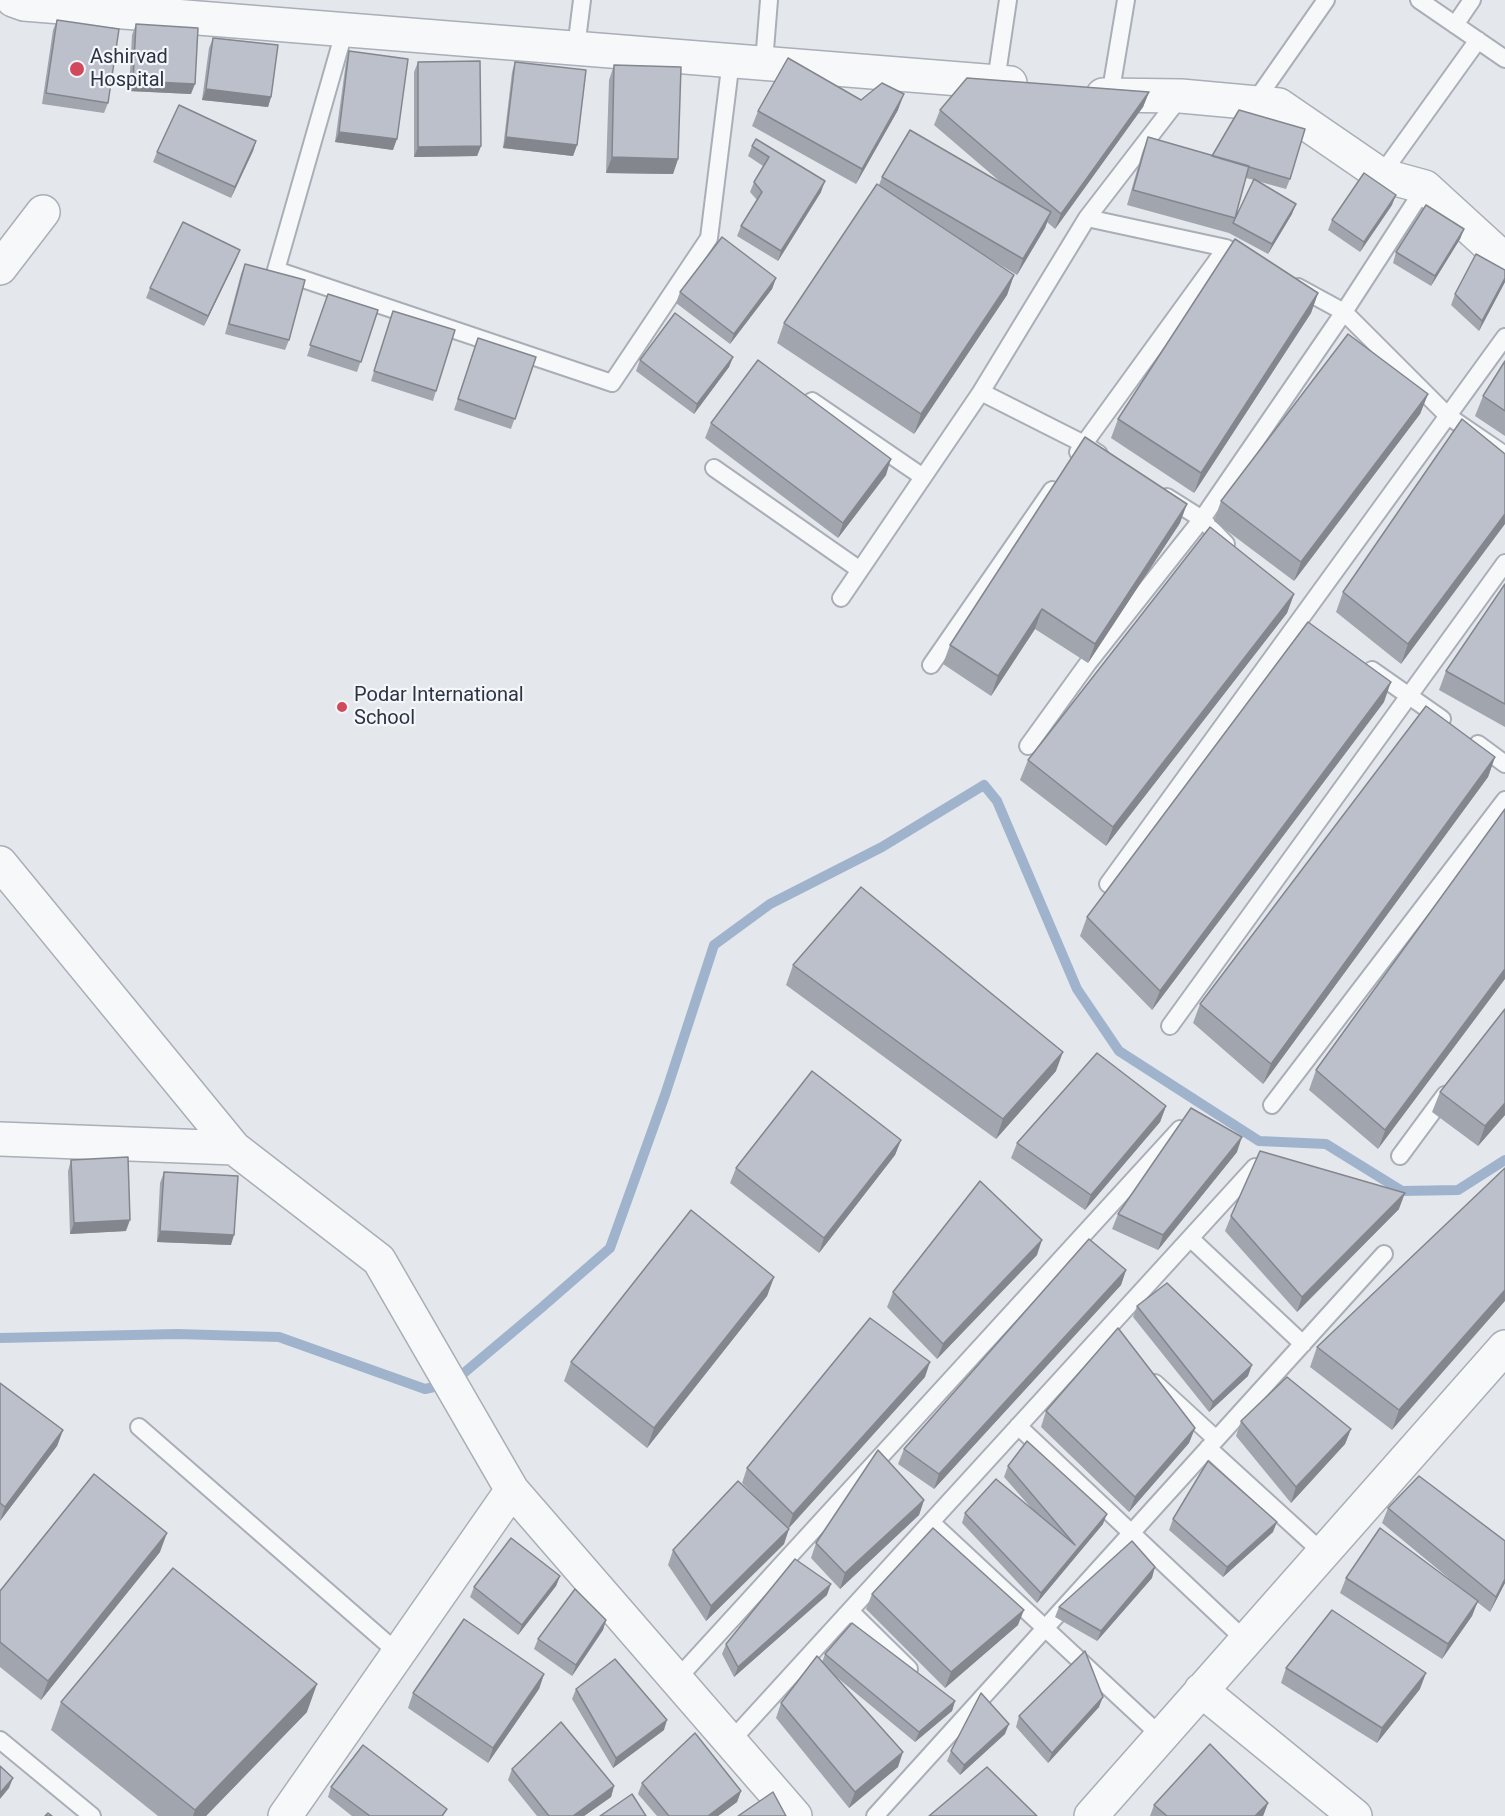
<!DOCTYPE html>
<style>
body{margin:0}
canvas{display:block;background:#e4e7ec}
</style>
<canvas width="1505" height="1816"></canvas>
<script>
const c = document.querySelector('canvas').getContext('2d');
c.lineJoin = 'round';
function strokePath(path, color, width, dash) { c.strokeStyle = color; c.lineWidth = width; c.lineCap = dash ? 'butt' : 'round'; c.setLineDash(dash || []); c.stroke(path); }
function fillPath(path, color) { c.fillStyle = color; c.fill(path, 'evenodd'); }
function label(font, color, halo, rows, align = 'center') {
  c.font = font + ' Roboto,sans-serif'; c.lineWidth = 4.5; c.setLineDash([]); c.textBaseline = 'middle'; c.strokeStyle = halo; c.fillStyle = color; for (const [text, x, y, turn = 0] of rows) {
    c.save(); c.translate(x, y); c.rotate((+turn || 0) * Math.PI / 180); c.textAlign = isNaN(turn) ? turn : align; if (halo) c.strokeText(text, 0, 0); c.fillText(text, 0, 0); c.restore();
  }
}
const stream = new Path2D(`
 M0,1338L177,1334L279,1337L425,1389L452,1383L540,1309L610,1248L665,1095L714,945L770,904L882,847L984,785L997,801L1077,989L1119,1051L1259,1141L1326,1144L1402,1191L1458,1190L1505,1160`);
const service = new Path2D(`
 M1419,0L1505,59
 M1455,25L1472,0
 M345,29L276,270L612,383L709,238L731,60
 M576,48L582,0
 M764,62L769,0
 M996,81L1008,0
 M1110,96L1126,0
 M1254,103L1326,0
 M1381,175L1478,40
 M1087,218L1226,248L1233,252
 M1298,287L1344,312L1448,416L1505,455
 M981,392L1084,444L1099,454
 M812,401L923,477
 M1078,452L1226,248
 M714,468L860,570
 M1167,497L1202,519L1226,544
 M841,598L981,392L1087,218L1181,96
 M931,665L1052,490
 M1372,670L1442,719
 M1478,744L1505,764
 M1028,746L1088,663L1202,519L1344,312L1425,187
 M1108,884L1505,337
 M1170,1026L1505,563
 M1272,1105L1505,800
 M1400,1156L1445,1095
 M1190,1238L1303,1344
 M1155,1383L1216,1439
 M1018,1426L1245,1640
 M139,1427L398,1653
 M1208,1448L1322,1552
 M931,1522L1161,1736
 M850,1611L909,1669
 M677,1679L1180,1129
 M0,1740L92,1816
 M730,1742L1255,1167
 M875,1816L1384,1254`);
const minor = new Path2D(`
 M13,0L24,4L1010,83
 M1103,95L1181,96L1279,105L1381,175L1425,187L1505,260
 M0,268L43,212
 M0,863L234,1148L379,1260L512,1490L795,1816
 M0,1139L234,1148
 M1201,1690L1355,1816
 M285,1816L512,1490
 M1091,1816L1505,1347`);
const wall = new Path2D(`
 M57,20L108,103L104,113L42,104L53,30Z
 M136,24L191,94L129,91L132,35Z
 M213,38L271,97L268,107L202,100L209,48Z
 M349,51L393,150L335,142L346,62Z
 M418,62L481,146L477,156L414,157V72Z
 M515,62L577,145L573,156L503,148L512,72Z
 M614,65L678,159L673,174L606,173L609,80Z
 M1149,92L1143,107L1055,229L1047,222L1045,228L1017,275L979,252L1014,275L1007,295L914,434L777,343L784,323L879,185L882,177L1004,185L934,125L940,110Z
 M861,100L898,110L856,184L752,126L758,111Z
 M1148,137L1290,179L1286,189L1257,181L1292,214L1268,254L1229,233L1127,205L1142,153ZM1246,178L1254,180L1233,223L1235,218Z
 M756,139L821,192L778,261L737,236L741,226L757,200L750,192L754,182L763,166L748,156L752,146Z
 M256,141L253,151L231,198L153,162L157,152Z
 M1392,205L1360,252L1328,230L1332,220Z
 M1464,229L1460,239L1431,286L1393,263L1396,252Z
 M236,260L204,326L146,298L150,288Z
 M245,264L289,340L285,350L225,334L241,274Z
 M776,278L772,289L730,344L676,303L680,292Z
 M1505,282L1479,331L1451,305L1455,294Z
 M1318,293L1311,313L1194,493L1111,438L1118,419Z
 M328,294L378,310L357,372L307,356Z
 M393,311L436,391L433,401L371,381Z
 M478,338L536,357L511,429L454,410Z
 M733,357L729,367L694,414L636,371L640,360Z
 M1505,361V436L1475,416L1483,396Z
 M1428,394L1420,414L1294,581L1214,521L1221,501Z
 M711,423L886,475L838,538L705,438Z
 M1505,454L1401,664L1336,612L1343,592Z
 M1180,523L1088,663L1035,629L991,696L943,664L950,645Z
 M1505,584V727L1439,690L1446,671Z
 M1294,594L1287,613L1106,846L1020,780L1028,760Z
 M1384,702L1152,1010L1080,936L1087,917Z
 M1495,757L1488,777L1263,1084L1193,1023L1200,1004Z
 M1505,809L1378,1149L1309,1090L1316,1070Z
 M793,965L1056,1071L996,1139L786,985Z
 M1440,1092L1505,1115L1478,1146L1432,1112Z
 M1166,1106L1160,1122L1085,1210L1011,1158L1017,1143Z
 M901,1140L895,1155L819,1253L730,1183L736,1168Z
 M1237,1152L1158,1250L1112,1229L1118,1214Z
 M71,1160L126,1231L70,1234L68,1171Z
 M1505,1168L1392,1430L1310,1367L1317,1347Z
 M164,1172L231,1245L157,1242L160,1183Z
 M1399,1209L1297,1312L1225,1231L1231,1216Z
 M1037,1255L937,1359L887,1307L893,1292Z
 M1126,1270L1121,1285L934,1489L898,1464L904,1449Z
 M774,1277L767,1296L647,1448L564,1381L571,1362Z
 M1137,1306L1248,1376L1209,1412L1133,1317Z
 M925,1377L788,1529L784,1544L706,1621L668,1565L673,1550L770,1512L742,1483L747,1468Z
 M0,1383L63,1430L57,1446L0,1521Z
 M1046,1411L1195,1428L1189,1443L1129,1512L1041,1427Z
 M1241,1421L1351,1429L1345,1444L1291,1503L1236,1436Z
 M1008,1466L1103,1524L1037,1603L962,1523L965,1513L1033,1510L1004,1477Z
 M924,1500L919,1515L840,1589L811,1558L816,1543Z
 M1388,1508L1505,1583L1490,1612L1477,1602L1472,1616L1442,1659L1340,1593L1346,1578L1463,1590L1382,1523Z
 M1173,1519L1273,1532L1223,1577L1169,1530Z
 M160,1552L41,1700L0,1667V1591Z
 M560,1576L556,1586L518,1635L470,1597L474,1587Z
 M1152,1578L1097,1641L1055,1617L1059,1607Z
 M872,1594L1018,1625L945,1688L866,1609Z
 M827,1595L734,1677L722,1654L726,1644Z
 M606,1620L603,1630L572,1676L534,1649L538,1639Z
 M825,1654L955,1701L952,1711L915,1742L834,1675L898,1767L849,1808L776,1718L781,1703L822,1662Z
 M1286,1668L1420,1689L1377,1743L1281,1683Z
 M544,1674L539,1689L488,1763L408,1708L413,1693Z
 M576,1689L664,1730L613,1768L572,1699Z
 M61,1702L307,1712L206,1816H158L51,1730Z
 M1099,1707L1048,1763L1016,1727L1019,1716Z
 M1005,1734L960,1775L947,1761L951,1751Z
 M512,1769L614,1786L611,1797L584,1816H537L508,1780Z
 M642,1783L741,1791L737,1802L718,1816H657L638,1794Z
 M331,1787L445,1816H352L328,1797Z
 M1268,1803L1263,1816H1150L1154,1805Z`);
const shadedWall = new Path2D(`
 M133,81L195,84L191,94L129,91Z
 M206,89L271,97L268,107L202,100Z
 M1149,92L1143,107L1055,229L1061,214Z
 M904,94L898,110L856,184L862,169Z
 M339,132L397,139L393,150L335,142Z
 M506,137L577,145L573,156L503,148Z
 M256,141L253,151L231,198L235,187Z
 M481,146L477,156L414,157L418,147Z
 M612,157L678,159L673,174L606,173Z
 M825,181L821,192L778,261L781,251Z
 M1396,195L1392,205L1360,252L1364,242Z
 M1296,204L1292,214L1268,254L1272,244Z
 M1051,212L1045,228L1017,275L1023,259Z
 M1464,229L1460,239L1431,286L1435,276Z
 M240,250L236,260L204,326L208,316Z
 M1014,275L1007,295L914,434L921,414Z
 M776,278L772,289L730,344L734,334Z
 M1505,278V282L1479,331L1482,321Z
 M1318,293L1311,313L1194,493L1201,473Z
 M733,357L729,367L694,414L697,404Z
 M1428,394L1420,414L1294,581L1301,562Z
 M891,459L886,475L838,538L843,523Z
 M1187,504L1180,523L1088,663L1095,644Z
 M1505,514V524L1401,664L1408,644Z
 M1294,594L1287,613L1106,846L1113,827Z
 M1042,609L1035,629L991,696L998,676Z
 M1391,682L1384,702L1152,1010L1160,991Z
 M1495,757L1488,777L1263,1084L1271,1064Z
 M1505,969V979L1378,1149L1385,1130Z
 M1063,1052L1056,1071L996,1139L1003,1119Z
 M1505,1103V1115L1478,1146L1485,1126Z
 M1166,1106L1160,1122L1085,1210L1091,1195Z
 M1242,1137L1237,1152L1158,1250L1163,1235Z
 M901,1140L895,1155L819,1253L824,1238Z
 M1405,1193L1399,1209L1297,1312L1302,1297Z
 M130,1220L126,1231L70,1234L74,1223Z
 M160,1231L234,1235L231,1245L157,1242Z
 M1042,1240L1037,1255L937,1359L943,1344Z
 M1126,1270L1121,1285L934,1489L939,1474Z
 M774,1277L767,1296L647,1448L654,1428Z
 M1505,1290V1301L1392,1430L1399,1410Z
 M930,1362L925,1377L788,1529L793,1514Z
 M1252,1365L1248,1376L1209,1412L1213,1402Z
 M1195,1428L1189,1443L1129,1512L1135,1497Z
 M1351,1429L1345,1444L1291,1503L1296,1487Z
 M63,1430L57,1446L0,1521L5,1507Z
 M924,1500L919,1515L840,1589L845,1573Z
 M1107,1514L1103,1524L1037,1603L1041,1593Z
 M1277,1522L1273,1532L1223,1577L1227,1567Z
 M789,1529L784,1544L706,1621L711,1606Z
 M167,1533L160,1552L41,1700L48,1681Z
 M1155,1567L1152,1578L1097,1641L1101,1631Z
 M560,1576L556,1586L518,1635L522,1625Z
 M1505,1579V1583L1490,1612L1496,1597Z
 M831,1584L827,1595L734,1677L738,1667Z
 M1478,1601L1472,1616L1442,1659L1448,1644Z
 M1024,1610L1018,1625L945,1688L951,1672Z
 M606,1620L603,1630L572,1676L576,1665Z
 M1426,1673L1420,1689L1377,1743L1382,1728Z
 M544,1674L539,1689L488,1763L493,1748Z
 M317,1684L307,1712L206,1816H193L195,1810Z
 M1103,1697L1099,1707L1048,1763L1052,1753Z
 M955,1701L952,1711L915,1742L919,1732Z
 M667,1720L664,1730L613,1768L616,1758Z
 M1009,1724L1005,1734L960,1775L964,1765Z
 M903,1752L898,1767L849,1808L855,1792Z
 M13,1778L9,1788L0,1799V1793Z
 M614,1786L611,1797L584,1816H573Z
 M741,1791L737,1802L718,1816H708Z
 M1268,1803L1263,1816H1255Z`);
const building = new Path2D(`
 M57,20L119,29L108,103L46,93Z
 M136,24L198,28L195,84L133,81Z
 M213,38L278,45L271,97L206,89Z
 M349,51L408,59L397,139L339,132Z
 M788,58L861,100L882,83L904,94L862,169L758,111Z
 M480,61L481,146L418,147V62Z
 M515,62L586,70L577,145L506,137Z
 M614,65L681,67L678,159L612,157Z
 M967,78L1149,92L1061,214L940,110Z
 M179,105L256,141L235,187L157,152Z
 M1239,110L1305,129L1290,179L1212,156Z
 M910,130L1051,212L1023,259L882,177Z
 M1148,137L1249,166L1235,218L1133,190Z
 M756,139L825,181L781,251L741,226L762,192L754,182L769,157L752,146Z
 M1364,173L1396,195L1364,242L1332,220Z
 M1254,179L1296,204L1272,244L1233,223Z
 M877,184L1014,275L921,414L784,323Z
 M1426,205L1464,229L1435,276L1396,252Z
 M183,222L240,250L208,316L150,288Z
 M722,237L776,278L734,334L680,292Z
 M1235,239L1318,293L1201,473L1118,419Z
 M1476,254L1505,270V278L1482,321L1455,294Z
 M245,264L305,280L289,340L229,324Z
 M328,294L378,310L361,362L310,345Z
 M393,311L455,330L436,391L374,371Z
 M675,313L733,357L697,404L640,360Z
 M1348,334L1428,394L1301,562L1221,501Z
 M478,338L536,357L515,419L458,399Z
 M758,360L891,459L843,523L711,423Z
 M1505,361V411L1483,396Z
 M1462,419L1505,454V514L1408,644L1343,592Z
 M1085,437L1187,504L1095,644L1042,609L998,676L950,645Z
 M1210,527L1294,594L1113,827L1028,760Z
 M1505,584V704L1446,671Z
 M1308,622L1391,682L1160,991L1087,917Z
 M1426,706L1495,757L1271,1064L1200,1004Z
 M1505,809V969L1385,1130L1316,1070Z
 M861,887L1063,1052L1003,1119L793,965Z
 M1505,1009V1103L1485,1126L1440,1092Z
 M1097,1053L1166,1106L1091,1195L1017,1143Z
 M812,1071L901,1140L824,1238L736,1168Z
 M1191,1108L1242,1137L1163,1235L1118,1214Z
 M1260,1151L1405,1193L1302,1297L1231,1216Z
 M128,1157L130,1220L74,1223L71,1160Z
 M1505,1168V1290L1399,1410L1317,1347Z
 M164,1172L238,1176L234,1235L160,1231Z
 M980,1181L1042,1240L943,1344L893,1292Z
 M691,1210L774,1277L654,1428L571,1362Z
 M1089,1239L1126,1270L939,1474L904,1449Z
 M1167,1283L1252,1365L1213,1402L1137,1306Z
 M870,1318L930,1362L793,1514L747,1468Z
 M1118,1328L1195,1428L1135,1497L1046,1411Z
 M1287,1377L1351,1429L1296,1487L1241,1421Z
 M0,1383L63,1430L5,1507L0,1503Z
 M1027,1441L1107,1514L1041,1593L965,1513L996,1479L1075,1545L1008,1466Z
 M878,1450L924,1500L845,1573L816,1543Z
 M1208,1461L1277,1522L1227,1567L1173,1519Z
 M94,1474L167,1533L48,1681L0,1642V1591Z
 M1419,1476L1505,1541V1579L1496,1597L1388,1508Z
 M738,1481L789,1529L711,1606L673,1550Z
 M933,1528L1024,1610L951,1672L872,1594Z
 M1380,1528L1478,1601L1448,1644L1346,1578Z
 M511,1538L560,1576L522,1625L474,1587Z
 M1132,1541L1155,1567L1101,1631L1059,1607Z
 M795,1559L831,1584L738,1667L726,1644Z
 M173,1568L317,1684L195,1810L61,1702Z
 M575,1589L606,1620L576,1665L538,1639Z
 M1332,1610L1426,1673L1382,1728L1286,1668Z
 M464,1619L544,1674L493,1748L413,1693Z
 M852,1623L955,1701L919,1732L825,1654Z
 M1085,1651L1103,1697L1052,1753L1019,1716Z
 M817,1656L903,1752L855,1792L781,1703Z
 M615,1659L667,1720L616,1758L576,1689Z
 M981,1693L1009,1724L964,1765L951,1751Z
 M561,1722L614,1786L573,1816H549L512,1769Z
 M695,1733L741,1791L708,1816H669L642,1783Z
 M1210,1744L1268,1803L1255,1816H1167L1154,1805Z
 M363,1745L447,1809L442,1816H370L331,1787Z
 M0,1766L13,1778L0,1793Z
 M987,1767L1037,1816H929Z
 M773,1792L786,1816H738Z
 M632,1794L646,1816H600Z
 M48,1813L52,1816H45Z`);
const markers = [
 [77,69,8,"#d1495b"],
 [342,707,6,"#d1495b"]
];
const poiNames = [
 ["Ashirvad",90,58],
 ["Hospital",90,81],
 ["Podar International",354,696],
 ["School",354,719]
];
strokePath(stream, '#9fb4cc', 10);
strokePath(service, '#a9aeb7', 20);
strokePath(minor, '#a9aeb7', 36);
strokePath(service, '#f7f8fa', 16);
strokePath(minor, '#f7f8fa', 33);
fillPath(wall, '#a1a5ae');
fillPath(shadedWall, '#83868d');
fillPath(building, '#bbc0ca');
strokePath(building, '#83868d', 1.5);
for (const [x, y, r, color] of markers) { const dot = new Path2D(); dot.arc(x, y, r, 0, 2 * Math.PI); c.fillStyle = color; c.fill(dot); strokePath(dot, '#f4f6f9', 2); }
label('20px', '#2b3445', '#f4f6f9', poiNames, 'left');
</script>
